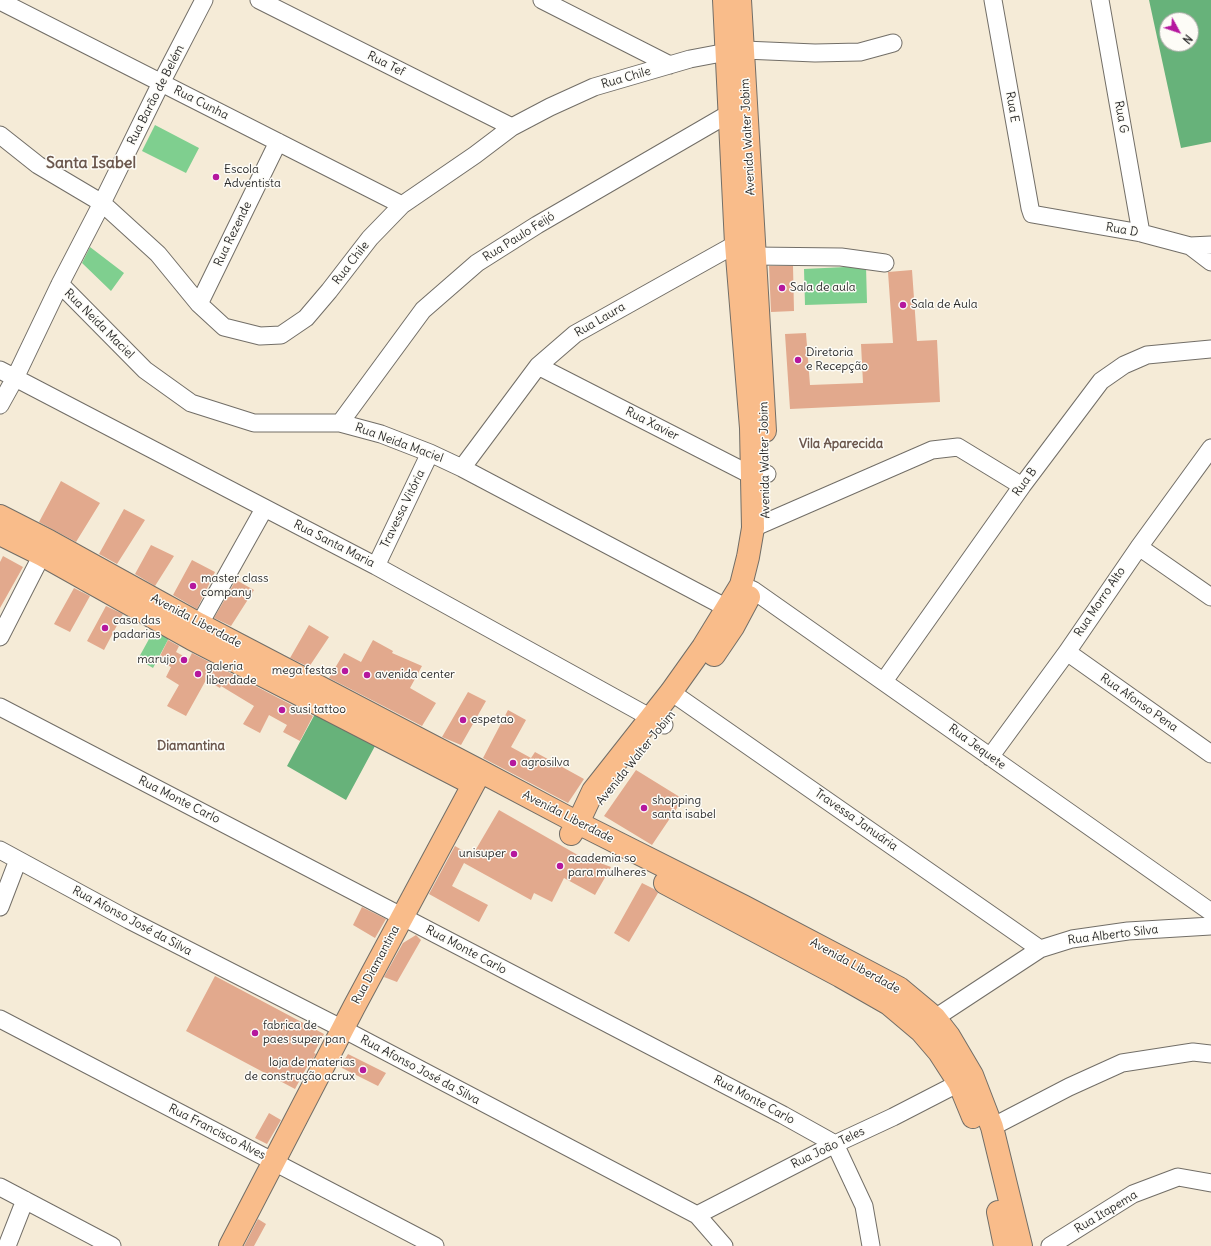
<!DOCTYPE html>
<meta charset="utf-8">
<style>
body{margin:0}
#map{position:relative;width:1211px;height:1246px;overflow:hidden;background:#f5ebd7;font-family:Delius,sans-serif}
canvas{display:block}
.north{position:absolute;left:1159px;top:12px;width:40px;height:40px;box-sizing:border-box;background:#fdfcf7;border:1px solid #a9a8a5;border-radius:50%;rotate:130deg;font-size:11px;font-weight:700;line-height:16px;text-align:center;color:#2b2b2b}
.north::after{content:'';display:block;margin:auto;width:14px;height:18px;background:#b5179e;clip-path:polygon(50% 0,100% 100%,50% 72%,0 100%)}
</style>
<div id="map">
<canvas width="1211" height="1246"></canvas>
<div class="north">N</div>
</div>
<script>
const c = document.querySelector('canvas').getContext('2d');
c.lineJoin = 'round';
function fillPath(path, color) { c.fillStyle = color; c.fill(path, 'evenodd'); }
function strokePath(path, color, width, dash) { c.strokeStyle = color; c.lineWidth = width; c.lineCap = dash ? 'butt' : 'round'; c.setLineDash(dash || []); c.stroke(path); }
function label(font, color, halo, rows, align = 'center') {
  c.font = font + ' Delius,sans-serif'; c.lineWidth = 3; c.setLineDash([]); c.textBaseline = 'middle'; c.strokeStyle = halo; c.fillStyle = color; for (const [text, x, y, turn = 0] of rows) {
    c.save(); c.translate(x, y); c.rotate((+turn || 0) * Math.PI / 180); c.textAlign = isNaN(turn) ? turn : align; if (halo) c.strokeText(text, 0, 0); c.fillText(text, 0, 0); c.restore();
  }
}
const green = new Path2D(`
 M155,125L199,148L186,173L142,151Z
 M90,247L124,273L111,291L82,263Z
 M866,266L867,303L805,305L804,269Z
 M154,630L169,638L153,668L138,659Z`);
const forest = new Path2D(`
 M1149,0H1211V142L1181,148ZM1167,20H1191V44H1167Z
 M315,714L375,746L346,800L287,766Z`);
const building = new Path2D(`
 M769,266H793L794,311L771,312Z
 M912,270L917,341L937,340L940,402L790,409L785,334L806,333L810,385L863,383L861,344L893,343L888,272Z
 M61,481L100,503L76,542L39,522Z
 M124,509L145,520L117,564L99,554Z
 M151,545L174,556L155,586L135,574Z
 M3,556L23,567L0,608V562Z
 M192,560L215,572L197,609L173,595Z
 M236,580L254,590L231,626L214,618Z
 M74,588L90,596L70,632L54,624Z
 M106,606L123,614L104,650L87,641Z
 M309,625L329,637L309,667L290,658Z
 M168,640L179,646L176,652L189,659L192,653L313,716L300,741L283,732L287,725L269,715L260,733L243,724L254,706L221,686L220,688L206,680L186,716L167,706L179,685L166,677L171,667L158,660Z
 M373,640L393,651L392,653L422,666L410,688L436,703L422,726L329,678L344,653L361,662Z
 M468,692L486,701L461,745L442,737Z
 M508,710L526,720L511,747L531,758L535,752L584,779L568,803L483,758Z
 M636,770L683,799L652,845L604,816Z
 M499,810L576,854L611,867L595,895L564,878L552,902L534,893L531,900L464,863L452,886L488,905L479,922L429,894L455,846L472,856Z
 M642,883L654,889L658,893L629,942L614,933Z
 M362,907L386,919L375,938L353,925Z
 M416,935L421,940L397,982L384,977L403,943Z
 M215,976L324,1034L314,1053L316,1054L310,1064L309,1063L295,1089L186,1031Z
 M348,1054L386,1073L378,1086L340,1067Z
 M269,1113L281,1120L267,1144L255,1138Z
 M258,1219L266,1224L254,1246H244Z`);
const minor = new Path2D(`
 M259,0L512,127
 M542,0L670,65
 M993,0L1030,208L1032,214L1141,233L1190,246L1211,245
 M1100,0L1141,233
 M0,1L402,205
 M0,135L38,165L102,203L158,254L199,304L224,327L260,336L281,335L306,318L329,291L370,238L402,205L475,155L512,127L550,107L594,87L690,59L727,52L744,50L815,53L860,52L893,43
 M1190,246L1211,262
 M754,256L841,257L885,263
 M60,284L145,370L191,403L254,423H340L381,434L430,453L462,468L727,608
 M199,304L278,142
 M538,366L753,476L767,474
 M0,370L376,566L664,725
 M0,405L15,378L60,284L102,203L161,83L204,0
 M340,423L423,310L477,263L537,225L730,113L740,110
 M462,468L538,366L575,334L736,244
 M753,528L932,450L958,447L1022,486
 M1139,547L1211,597
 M376,566L430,453
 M741,585L753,590L1211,912
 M194,634L264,509
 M0,637L47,545
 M1067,652L1211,754
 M884,681L1022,486L1101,381L1124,365L1147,355L1211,349
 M671,692L1040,949
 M0,707L783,1115L835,1144L864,1206L871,1246
 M990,757L1067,652L1139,547L1211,448
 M0,850L129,920L343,1029L697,1215L724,1246
 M0,907L18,860
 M0,1019L435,1246
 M925,1026L935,1018L1040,949L1072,939L1128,931L1211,926
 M992,1127L1069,1087L1122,1063L1193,1052L1211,1054
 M0,1187L112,1246
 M697,1215L835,1144L893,1117L959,1083
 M7,1246L25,1200
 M1050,1246L1133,1194L1178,1177L1211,1183`);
const major = new Path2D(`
 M740,0L765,431
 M0,516L49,541L199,624L480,771L578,823L743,906L899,988L935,1018L949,1036L972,1075L992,1127L1021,1246
 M0,534L42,555L192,639L473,784
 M714,655L733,627L749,597
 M571,834L578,823L593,791L671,692L703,647L741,585L748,557L753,528L751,428L736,244L724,0
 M665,883L840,976L889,1004L921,1031L939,1052L959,1083L973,1117
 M998,1212L1005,1246
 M230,1246L354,1007L480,772`);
const markers = [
 [216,177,4,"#b5179e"],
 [782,288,4,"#b5179e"],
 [903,305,4,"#b5179e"],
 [798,360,4,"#b5179e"],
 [193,586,4,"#b5179e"],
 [105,628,4,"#b5179e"],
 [184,660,4,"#b5179e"],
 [345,671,4,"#b5179e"],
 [198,674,4,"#b5179e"],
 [367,675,4,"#b5179e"],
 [282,710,4,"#b5179e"],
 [463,720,4,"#b5179e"],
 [513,763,4,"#b5179e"],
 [644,808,4,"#b5179e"],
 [514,854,4,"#b5179e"],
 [560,866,4,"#b5179e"],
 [255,1033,4,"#b5179e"],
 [363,1070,4,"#b5179e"]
];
const streetNames = [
 ["Rua Tef",386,64,27],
 ["Rua Chile",626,78,-16],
 ["Rua Barão de Belém",156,95,-63],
 ["Rua Cunha",201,103,27],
 ["Rua E",1012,107,80],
 ["Rua G",1121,117,80],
 ["Avenida Walter Jobim",748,137,-93],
 ["Rua D",1122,230,10],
 ["Rua Rezende",233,234,-64],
 ["Rua Paulo Feijó",519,237,-32],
 ["Rua Chile",351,263,-52],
 ["Rua Laura",600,320,-30],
 ["Rua Neida Maciel",99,324,45],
 ["Rua Xavier",652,424,27],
 ["Rua Neida Maciel",399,443,20],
 ["Avenida Walter Jobim",765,460,-91],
 ["Rua B",1025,482,-54],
 ["Travessa Vitória",403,509,-64],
 ["Rua Santa Maria",334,544,27],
 ["Rua Morro Alto",1100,602,-56],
 ["Avenida Liberdade",196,621,28],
 ["Rua Afonso Pena",1139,703,35],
 ["Rua Jequete",977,747,36],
 ["Avenida Walter Jobim",636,758,-51],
 ["Rua Monte Carlo",179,800,27],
 ["Avenida Liberdade",568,817,27],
 ["Travessa Januária",856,820,35],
 ["Rua Afonso José da Silva",132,921,28],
 ["Rua Alberto Silva",1113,935,-7],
 ["Rua Monte Carlo",466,950,28],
 ["Rua Diamantina",376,965,-62],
 ["Avenida Liberdade",855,966,29],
 ["Rua Afonso José da Silva",420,1070,28],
 ["Rua Monte Carlo",754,1100,28],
 ["Rua Francisco Alves",217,1132,27],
 ["Rua João Teles",828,1148,-26],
 ["Rua Itapema",1106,1212,-31]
];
const poiNames = [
 ["Escola",224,170],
 ["Adventista",224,184],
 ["Sala de aula",790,288],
 ["Sala de Aula",911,305],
 ["Diretoria",806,353],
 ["e Recepção",806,367],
 ["master class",201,579],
 ["company",201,593],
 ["casa das",113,621],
 ["padarias",113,635],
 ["marujo",176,660,"right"],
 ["galeria",206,667],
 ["liberdade",206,681],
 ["mega festas",337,671,"right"],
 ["avenida center",375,675],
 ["susi tattoo",290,710],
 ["espetao",471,720],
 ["agrosilva",521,763],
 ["shopping",652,801],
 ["santa isabel",652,815],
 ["unisuper",506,854,"right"],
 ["academia so",568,859],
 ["para mulheres",568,873],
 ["fabrica de",263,1026],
 ["paes super pan",263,1040],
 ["loja de materias",355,1063,"right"],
 ["de construção acrux",355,1077,"right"]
];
const neighbourhoodNames = [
 ["Vila Aparecida",841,444],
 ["Diamantina",191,746]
];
const districtNames = [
 ["Santa Isabel",91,163]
];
fillPath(green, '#7fcf8f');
fillPath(forest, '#67b27a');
fillPath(building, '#e2a98d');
strokePath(minor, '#726e67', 19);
strokePath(major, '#726e67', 24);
strokePath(minor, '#fff', 17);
strokePath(major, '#f9bc8a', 22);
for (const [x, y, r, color] of markers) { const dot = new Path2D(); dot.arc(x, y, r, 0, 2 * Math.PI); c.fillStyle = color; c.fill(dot); strokePath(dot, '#fdfcf7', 1.5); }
label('12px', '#2b2b2b', '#fdfcf7', streetNames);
label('12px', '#2b2b2b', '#fdfcf7', poiNames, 'left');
label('bold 13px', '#6b574d', '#fdfcf7', neighbourhoodNames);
label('bold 16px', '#6b574d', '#fdfcf7', districtNames);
</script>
